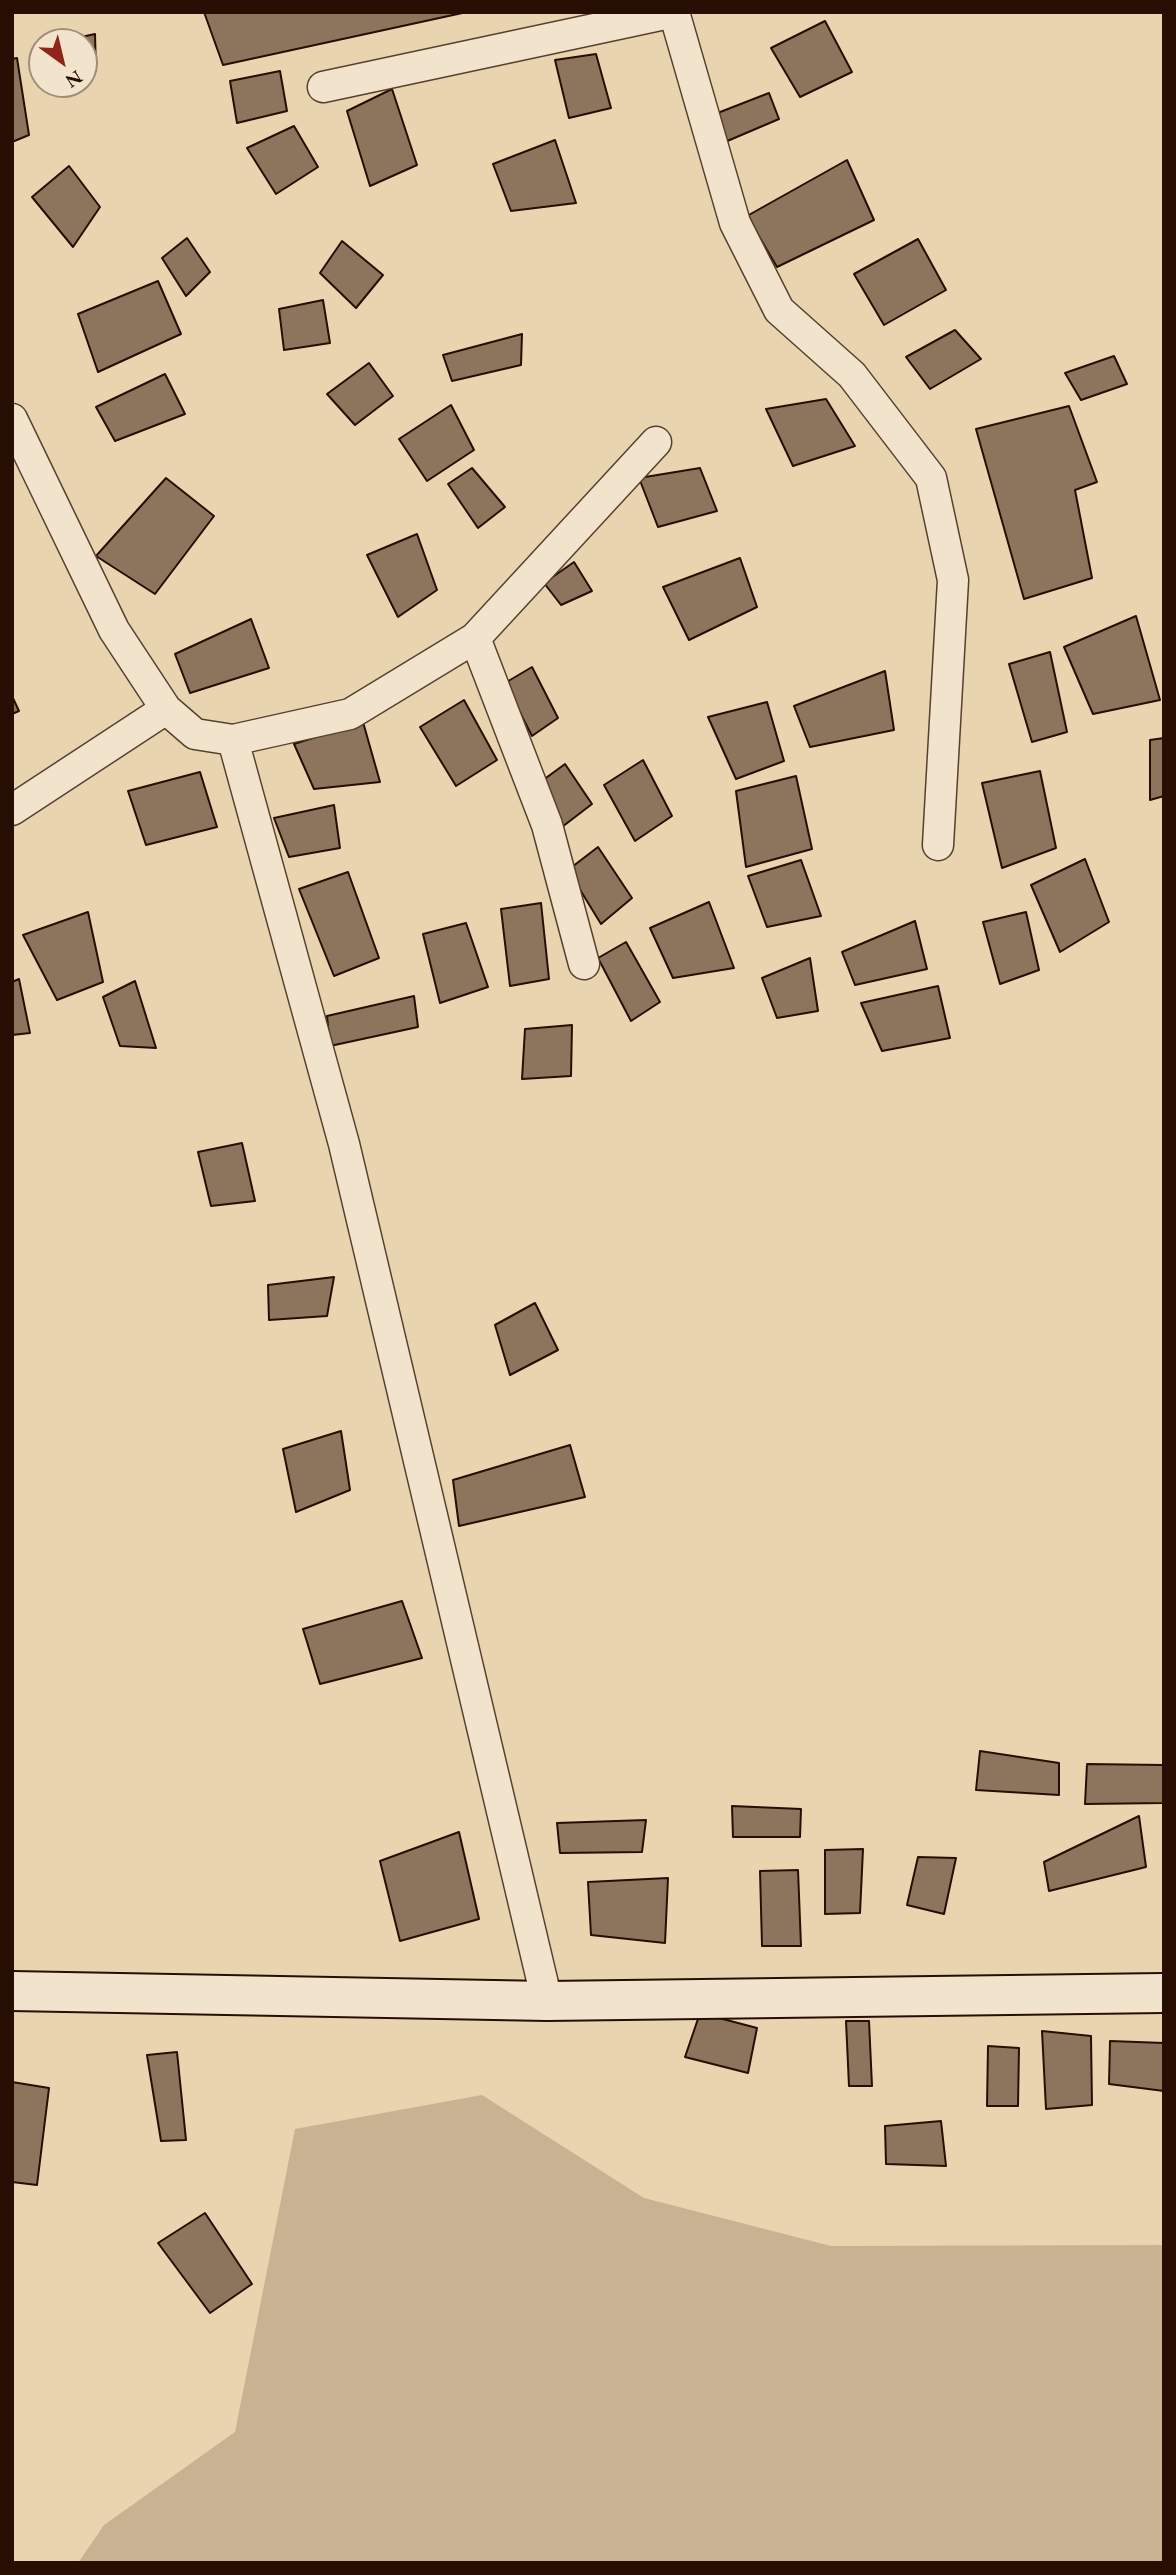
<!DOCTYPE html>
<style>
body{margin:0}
#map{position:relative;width:1176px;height:2575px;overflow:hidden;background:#e9d4b0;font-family:"EB Garamond",serif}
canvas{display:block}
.frame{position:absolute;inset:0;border:14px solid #270e02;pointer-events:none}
.north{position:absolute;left:28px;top:28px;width:70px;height:70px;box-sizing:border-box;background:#f1e3cc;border:2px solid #a08e7b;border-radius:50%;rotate:146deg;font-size:19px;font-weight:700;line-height:28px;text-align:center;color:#270e02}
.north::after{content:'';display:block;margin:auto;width:24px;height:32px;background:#8f2418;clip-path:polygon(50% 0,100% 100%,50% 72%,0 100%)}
</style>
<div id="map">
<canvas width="1176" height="2575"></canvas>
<div class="frame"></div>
<div class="north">N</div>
</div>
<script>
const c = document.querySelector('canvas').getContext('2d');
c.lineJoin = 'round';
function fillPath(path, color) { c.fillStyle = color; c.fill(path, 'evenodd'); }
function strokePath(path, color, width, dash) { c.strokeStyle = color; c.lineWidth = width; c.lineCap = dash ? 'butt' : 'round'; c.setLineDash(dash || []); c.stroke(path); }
const green = new Path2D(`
 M482,2095L644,2198L831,2246L1164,2245V2563H78L104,2525L235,2432L295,2129Z`);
const building = new Path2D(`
 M204,12H467L223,65Z
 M825,21L852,72L800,97L771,48Z
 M95,34L96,71L84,73V42H58Z
 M596,54L611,108L569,118L555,60Z
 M17,58L29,135L12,142V59Z
 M280,71L287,111L237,123L230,81Z
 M392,89L417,165L370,186L347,111Z
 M769,93L779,119L725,142L715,114Z
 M294,126L318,167L276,194L247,148Z
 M555,140L576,203L511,211L493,164Z
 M847,160L874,220L777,267L747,216Z
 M69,166L100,207L73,247L32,197Z
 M187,238L210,272L186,296L162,258Z
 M918,239L946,290L884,325L854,274Z
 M342,241L383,275L356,308L320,273Z
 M158,281L181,334L98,372L78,314Z
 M323,300L330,343L284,350L279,309Z
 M955,330L981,359L930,389L906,357Z
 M522,334L521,365L452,381L443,355Z
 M1114,356L1127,384L1081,400L1065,373Z
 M369,363L393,396L355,425L327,394Z
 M165,374L185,414L115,441L96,407Z
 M826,399L855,446L793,466L766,409Z
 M451,405L474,450L427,481L399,439Z
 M1069,406L1097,482L1075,490L1092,578L1024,599L976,429Z
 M472,468L505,507L478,528L448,484Z
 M700,468L717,511L658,527L639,478Z
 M166,478L214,516L155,594L96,556Z
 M417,534L437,590L398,617L367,555Z
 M740,558L757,607L689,640L663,587Z
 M574,562L592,591L561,605L544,583Z
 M1136,616L1160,700L1093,714L1064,647Z
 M251,619L269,668L190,693L175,654Z
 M1050,652L1067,732L1032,742L1009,664Z
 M532,667L558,718L532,736L505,683Z
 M885,671L894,730L810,747L794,706Z
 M12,696L19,711L12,714Z
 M464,700L497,760L456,786L420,727Z
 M767,702L784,761L736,779L708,717Z
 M363,722L380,782L314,789L294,744Z
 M1164,738V796L1150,800V740Z
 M643,760L672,816L635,841L604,785Z
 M565,764L592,804L562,827L539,783Z
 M1040,771L1056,848L1002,868L982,783Z
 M200,772L217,827L146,845L128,791Z
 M796,776L812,849L746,867L736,791Z
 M334,805L340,848L289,857L274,818Z
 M598,847L632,898L601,924L568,870Z
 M1085,859L1109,922L1060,952L1031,885Z
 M801,860L821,916L767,927L748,876Z
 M348,872L379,958L334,976L299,889Z
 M709,902L734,968L673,978L650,928Z
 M541,903L549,979L510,986L501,909Z
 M88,912L103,982L57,1000L23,935Z
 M1026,912L1039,970L1000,984L983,922Z
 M915,921L927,969L855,985L842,952Z
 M466,923L488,987L440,1003L423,934Z
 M626,942L660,1002L631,1021L598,958Z
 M810,958L818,1011L777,1018L762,978Z
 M19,979L30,1033L12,1035V982Z
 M135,981L156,1048L120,1046L103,997Z
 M938,986L950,1038L882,1051L861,1003Z
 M414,996L418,1027L330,1046L327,1016Z
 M572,1025L571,1076L522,1079L525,1029Z
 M242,1143L255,1201L211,1206L198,1152Z
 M334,1277L327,1316L269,1320L268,1285Z
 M535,1303L558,1350L510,1375L495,1325Z
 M341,1431L350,1490L296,1512L283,1449Z
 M570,1445L585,1497L459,1526L453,1480Z
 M402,1601L422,1658L320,1684L303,1629Z
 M980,1751L1059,1763V1795L976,1790Z
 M1087,1764L1164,1765V1803L1085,1804Z
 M732,1806L801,1809L800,1837H733Z
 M1139,1816L1146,1867L1049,1891L1044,1862Z
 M646,1820L642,1852L560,1853L557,1823Z
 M459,1832L479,1919L400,1941L380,1861Z
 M863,1849L860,1913L825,1914V1850Z
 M918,1857L956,1858L944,1914L907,1905Z
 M798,1870L801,1946H762L760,1871Z
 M668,1878L665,1943L591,1935L588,1882Z
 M700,2013L757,2028L748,2073L685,2057Z
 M846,2021H869L872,2086H849Z
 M1042,2031L1091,2036L1092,2105L1046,2109Z
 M1110,2041L1164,2043V2091L1109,2084Z
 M988,2046L1019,2048L1018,2106H987Z
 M177,2052L186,2140L161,2141L147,2055Z
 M12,2082L49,2088L37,2185L12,2182Z
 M941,2121L946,2166L886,2164L885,2126Z
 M205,2213L252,2284L210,2313L158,2243Z`);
const street = new Path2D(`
 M674,12L735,223L779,310L852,375L931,478L953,580L938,845
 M323,87L674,12
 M12,419L114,630L166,709L195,734L233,740L350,714L475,638L656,442
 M475,638L547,825L584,964
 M233,740L344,1144L547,2001
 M12,810L166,709`);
const secondary = new Path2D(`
 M12,1991L547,2001L1164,1993`);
fillPath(green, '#c8b292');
fillPath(building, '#8c755c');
strokePath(building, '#270e02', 2);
strokePath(street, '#58402e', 33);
strokePath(secondary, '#270e02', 42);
strokePath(street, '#f1e3cc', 30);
strokePath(secondary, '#f1e3cc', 38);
</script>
